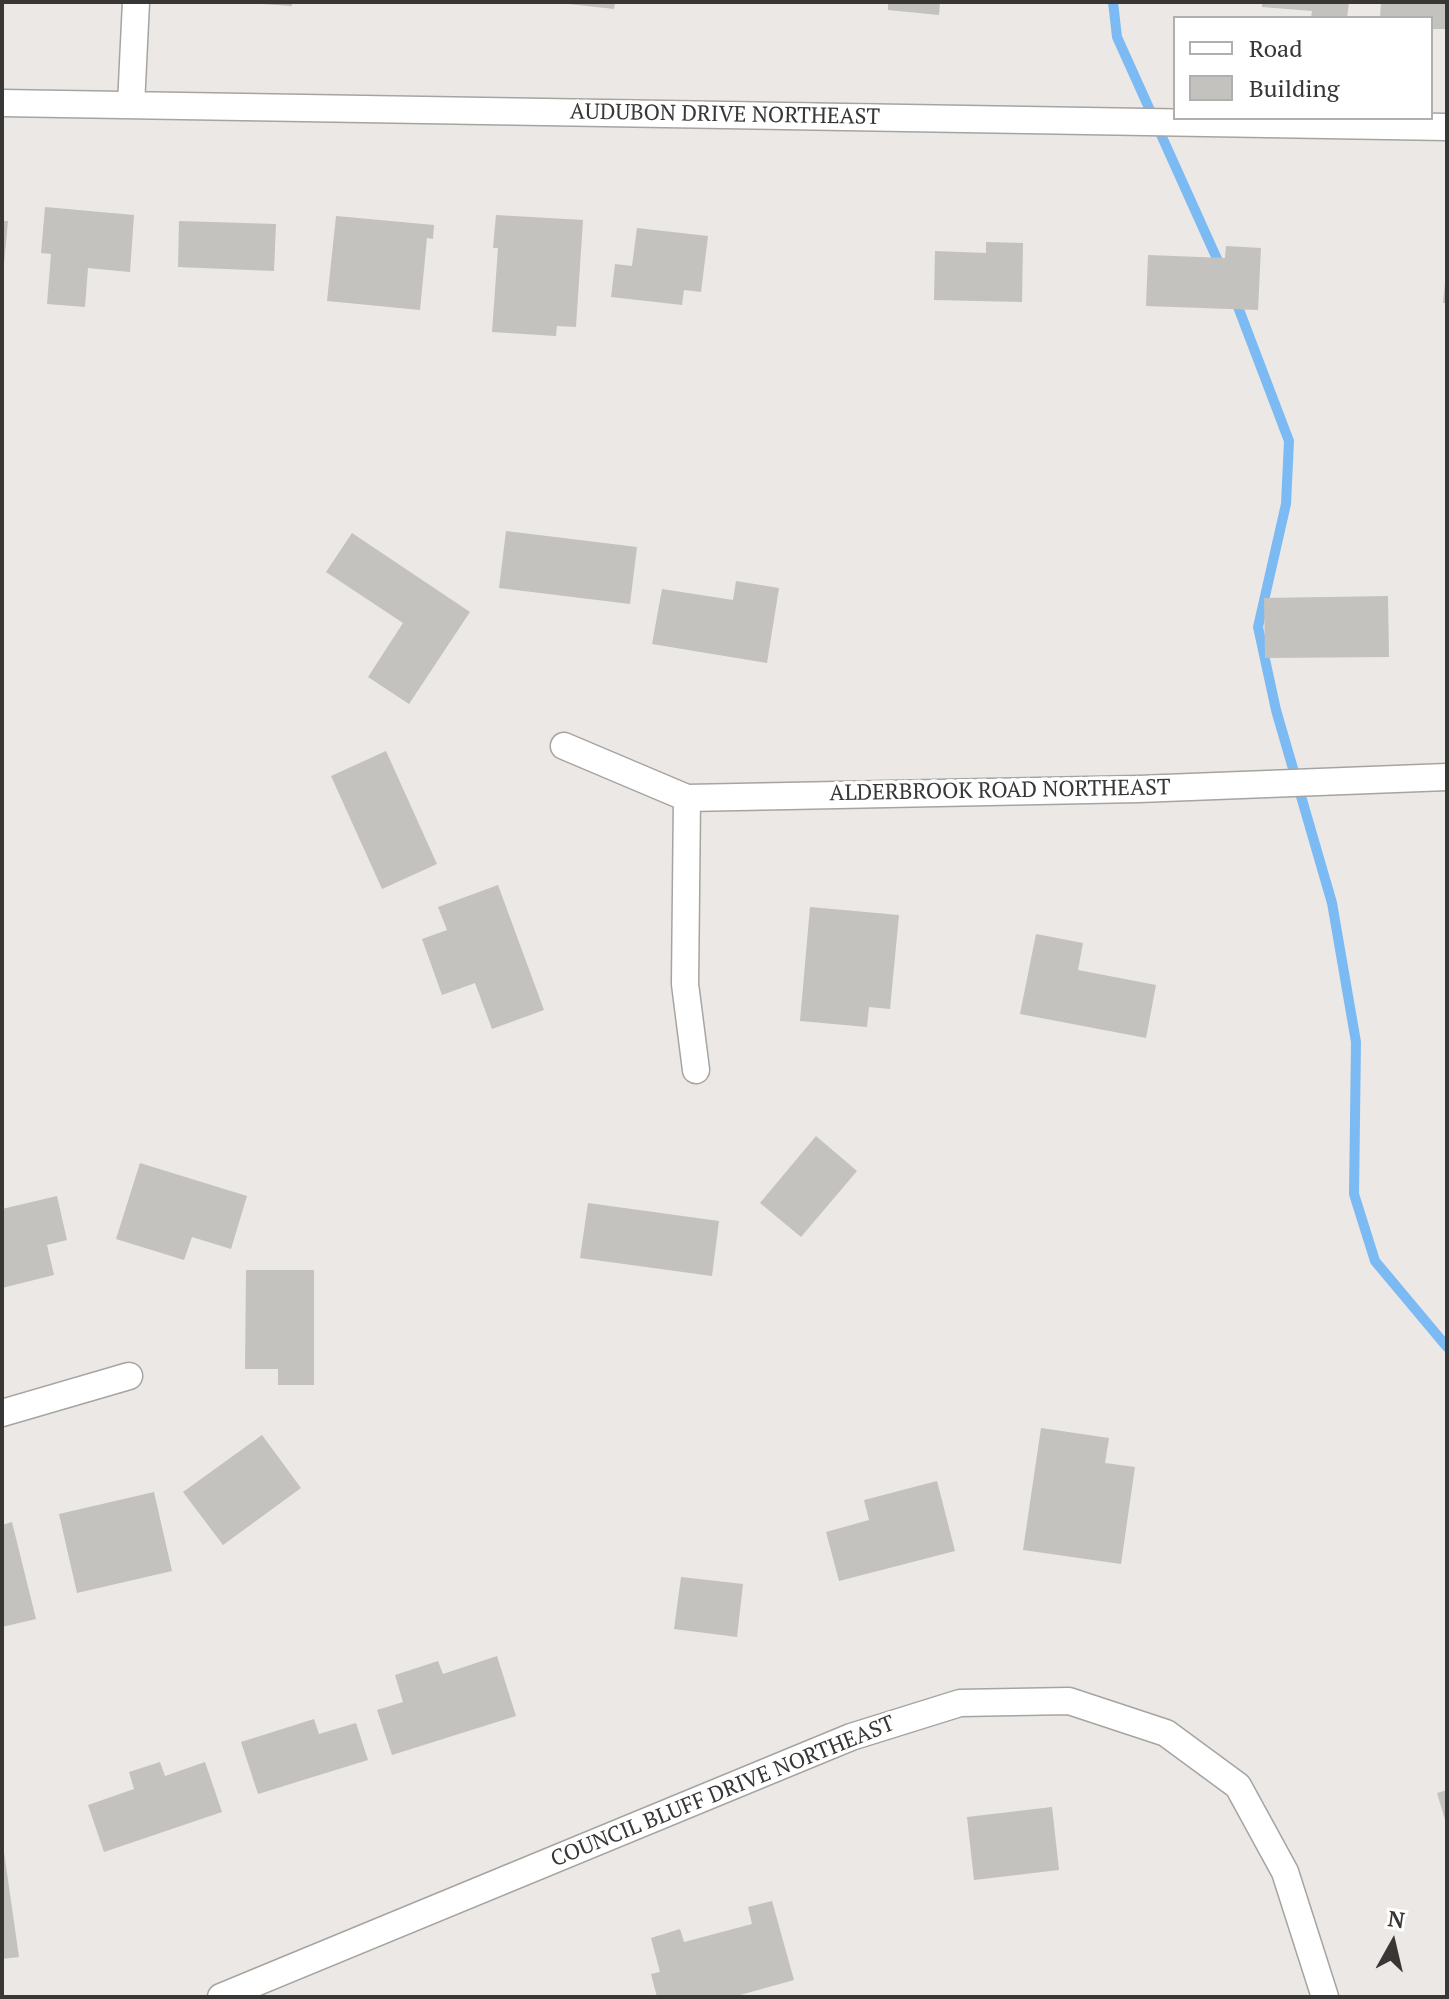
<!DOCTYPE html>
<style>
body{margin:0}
#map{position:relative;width:1449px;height:1999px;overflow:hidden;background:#ebe8e6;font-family:"PT Serif",serif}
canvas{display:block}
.frame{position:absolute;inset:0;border:4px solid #383736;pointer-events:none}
.legend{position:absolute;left:1173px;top:16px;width:260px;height:104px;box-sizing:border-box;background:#fff;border:2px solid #afafaf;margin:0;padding:10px 14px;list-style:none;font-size:24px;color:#383736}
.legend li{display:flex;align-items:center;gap:16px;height:40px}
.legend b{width:40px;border:2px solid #afafaf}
.north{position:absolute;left:1353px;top:1903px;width:80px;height:80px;-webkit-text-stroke:6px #fff;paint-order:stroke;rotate:8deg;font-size:22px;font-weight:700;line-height:32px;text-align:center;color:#383736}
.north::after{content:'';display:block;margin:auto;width:28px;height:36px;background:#383736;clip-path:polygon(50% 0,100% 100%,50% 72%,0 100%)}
</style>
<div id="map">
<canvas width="1449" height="1999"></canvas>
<div class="frame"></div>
<ul class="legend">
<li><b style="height:10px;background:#fff"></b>Road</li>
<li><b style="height:22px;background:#c3c2bf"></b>Building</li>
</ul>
<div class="north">N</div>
</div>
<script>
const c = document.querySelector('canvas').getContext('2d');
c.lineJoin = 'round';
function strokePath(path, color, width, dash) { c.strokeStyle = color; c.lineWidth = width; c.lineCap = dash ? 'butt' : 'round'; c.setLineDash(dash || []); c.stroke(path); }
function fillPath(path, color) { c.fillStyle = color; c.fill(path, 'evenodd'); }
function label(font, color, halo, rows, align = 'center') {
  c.font = font + ' "PT Serif",serif'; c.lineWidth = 7; c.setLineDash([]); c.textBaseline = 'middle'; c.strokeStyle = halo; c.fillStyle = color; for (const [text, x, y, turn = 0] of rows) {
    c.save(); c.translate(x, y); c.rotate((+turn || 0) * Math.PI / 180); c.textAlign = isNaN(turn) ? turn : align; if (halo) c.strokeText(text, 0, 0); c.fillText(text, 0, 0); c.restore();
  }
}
const stream = new Path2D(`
 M1113,2L1117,37L1222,270
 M1235,299L1289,441L1286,504L1258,627L1276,710L1332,903L1356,1042L1354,1194L1375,1261L1447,1347`);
const building = new Path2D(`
 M261,2H292V6L261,4Z
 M569,2H615L614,9L569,4Z
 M888,2H940L939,15L888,10Z
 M1262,2H1349L1347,18H1311L1312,11L1262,7Z
 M1381,2H1447V29H1431V18H1380Z
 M45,207L134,215L130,272L88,268L85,307L47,304L51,254L41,253Z
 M496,215L583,220L576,327L557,326L556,336L492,332L498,248H493Z
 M336,216L434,225L433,239L427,238L420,310L327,301Z
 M2,221H8L4,264H2Z
 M179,221L276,224L274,271L178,267Z
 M637,228L708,236L701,292L684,290L682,305L611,297L615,264L632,266Z
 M986,242L1023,243L1022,302L934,300L935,251L986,253Z
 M1226,246L1261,248L1258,310L1146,306L1148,255L1225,258Z
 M1445,283H1447V303H1443Z
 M506,531L637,547L630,604L499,588Z
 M352,533L470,612L409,704L368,677L403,623L326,572Z
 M736,581L779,588L767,663L652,644L662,589L733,600Z
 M1388,596L1389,657L1265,658L1264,598Z
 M386,751L437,864L382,889L331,776Z
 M498,885L544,1010L492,1029L475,983L442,995L422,939L447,930L438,907Z
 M810,907L899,915L890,1009L869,1007L867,1027L800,1021Z
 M1036,934L1083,943L1078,970L1156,985L1146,1038L1020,1014Z
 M816,1136L857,1171L801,1237L760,1203Z
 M140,1163L247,1196L231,1249L192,1237L184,1260L116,1239Z
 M57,1196L67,1240L47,1245L54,1275L2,1288V1209Z
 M588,1203L719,1221L712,1276L580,1258Z
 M246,1270H314V1385H278V1369H245Z
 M1041,1428L1109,1438L1105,1463L1135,1467L1121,1564L1023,1550Z
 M262,1435L301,1488L223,1545L183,1492Z
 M937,1481L955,1551L839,1581L826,1532L869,1520L864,1500Z
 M154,1492L172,1571L77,1593L59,1514Z
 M12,1522L36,1619L2,1627V1525Z
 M681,1577L743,1584L737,1637L674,1629Z
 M497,1656L516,1716L392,1755L377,1710L403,1702L395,1675L438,1661L443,1674Z
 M314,1719L319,1734L356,1723L368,1760L258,1794L241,1742Z
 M160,1762L165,1776L205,1762L222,1812L104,1852L88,1805L134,1789L129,1772Z
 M1447,1790V1823H1446L1437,1793Z
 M1052,1807L1059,1870L974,1880L967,1817Z
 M2,1838L19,1957L2,1959Z
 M772,1901L794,1980L733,1997H657L651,1974L660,1972L651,1938L680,1929L684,1942L752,1924L748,1907Z`);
const street = new Path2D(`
 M2,103L1447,127
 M131,105L136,2
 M564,746L687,798L1139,789L1447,777
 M687,798L685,984L696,1070
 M2,1413L129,1376
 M221,1997L851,1737L960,1703L1069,1701L1166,1733L1238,1786L1285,1872L1325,1997`);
const streetNames = [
 ["AUDUBON DRIVE NORTHEAST",725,115,1],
 ["ALDERBROOK ROAD NORTHEAST",1000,791,-1],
 ["COUNCIL BLUFF DRIVE NORTHEAST",723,1792,-22]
];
strokePath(stream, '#7cbaf3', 10);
fillPath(building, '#c3c2bf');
strokePath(street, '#a6a4a1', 29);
strokePath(street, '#fff', 26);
label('22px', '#383736', '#fff', streetNames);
</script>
